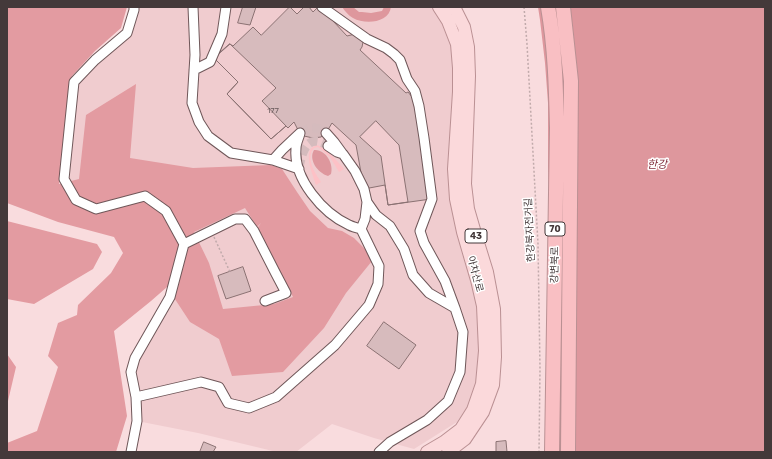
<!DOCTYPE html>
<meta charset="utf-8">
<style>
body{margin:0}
#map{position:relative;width:772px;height:459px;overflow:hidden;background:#f9dcde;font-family:Rubik,sans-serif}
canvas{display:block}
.frame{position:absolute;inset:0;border:8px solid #44393a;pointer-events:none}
</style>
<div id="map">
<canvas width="772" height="459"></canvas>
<div class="frame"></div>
</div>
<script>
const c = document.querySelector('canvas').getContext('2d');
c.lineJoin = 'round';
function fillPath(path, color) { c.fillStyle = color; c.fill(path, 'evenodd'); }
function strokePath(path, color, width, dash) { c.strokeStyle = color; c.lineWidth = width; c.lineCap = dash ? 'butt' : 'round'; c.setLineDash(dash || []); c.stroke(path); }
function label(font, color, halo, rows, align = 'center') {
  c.font = font + ' Rubik,"Noto Sans KR",sans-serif'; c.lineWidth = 3; c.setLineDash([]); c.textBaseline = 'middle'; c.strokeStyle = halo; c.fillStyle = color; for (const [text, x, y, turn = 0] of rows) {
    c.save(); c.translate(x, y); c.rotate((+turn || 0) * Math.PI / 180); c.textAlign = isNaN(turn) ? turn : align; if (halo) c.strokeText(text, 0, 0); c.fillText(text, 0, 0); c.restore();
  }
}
const built = new Path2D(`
 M134,7H434L448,31L455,57L480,351L477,383L471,403L457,422L414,449L374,438L332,424L296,452H277L198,433L137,421L131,372L169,299L184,244L96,209L64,179L74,82L127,33Z`);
const green = new Path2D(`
 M317,145C328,149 336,160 344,169L339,172L330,157L318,147L314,148C305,158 315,173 321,182L316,185C313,175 301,149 317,145Z`);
const forest = new Path2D(`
 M7,7H127L121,28L95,51L72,76L63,141L59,184L79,179L86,115L136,84L130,158L193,168L271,165L282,169L297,192L310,211L328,228L342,231L354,238L366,250L372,261L346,293L324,328L283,372L232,376L219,339L190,322L167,287L151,301L114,331L127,416L116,452H7V443L37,431L58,367L48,356L58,323L77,315L78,305L111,273L123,253L114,237L58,222L7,203ZM245,208L257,227L261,223L256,230L274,261L293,297L274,304L223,309L209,263L194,232Z
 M7,221L97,244L102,252L93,269L34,304L7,299Z
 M7,354L16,367L8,401H7Z`);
const water = new Path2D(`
 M342,7H353L359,12H362L371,13L382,11L384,7H391C389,23 365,25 353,18C349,16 345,11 342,7Z
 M538,7H765V452H551L550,226L548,166V103L545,63L540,20Z
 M314,150C326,149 334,164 331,174L328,176C318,173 308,160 314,150Z`);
const building = new Path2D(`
 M243,7H256L250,25L238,23Z
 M290,7L297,14L304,7H309L313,12L318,7H320L347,36L355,34L363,42L362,47L360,50L406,93L408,92L416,102L431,199L388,205L385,185L364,189L356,145L332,123L326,133L321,137L313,138L304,136L301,134L298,130L294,122L288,128L286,126L271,139L227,94L238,82L214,58L230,44L233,46L253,27L261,35Z
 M230,44L276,88L262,101L286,126L271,139L227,94L238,82L214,58Z
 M376,121L399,145L408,202L388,205L381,156L360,137Z
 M243,267L251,291L226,299L218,276Z
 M384,322L416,345L399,369L367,346Z
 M506,441L507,452H496V442Z
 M204,442L216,447L213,452H200Z`);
const minorTunnel = new Path2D(`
 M300,133C310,126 316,126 326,133
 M299,168C302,152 307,132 328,146`);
const path = new Path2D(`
 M524,7L527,44L538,244L540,369L539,452
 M214,237L230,272`);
const minor = new Path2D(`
 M193,7L195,55L192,103L199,122L208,136L231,153L273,160L299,169
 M322,7L367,39L386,48L394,54L400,60L407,79L415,91L419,106L424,138L432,199L420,231L424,243L445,281L455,308
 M194,70L210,62L222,34L226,7
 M300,133C299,138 296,143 296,148C293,179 323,213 349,225C353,227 357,228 361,229L365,219L367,202
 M326,133L334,142L342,153
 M328,146L337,152L343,154L355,171L364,189L367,202L376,215L390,226L404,249L413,275L429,293L455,308L463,332L460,372L448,401L427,420L390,442L379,452
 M273,160L282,150L300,133
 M184,244L235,219H245L254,231L276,274L286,293L265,301
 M136,397L201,382L219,387L228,403L249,408L276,397L335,345L369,305L378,284L379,266L361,229
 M131,452L137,421L136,397L131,372L135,358L170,297L184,244L166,211L145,196L96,209L76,200L64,179L74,82L95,60L127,33L134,10V7`);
const major = new Path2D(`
 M427,452L444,442L461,429L473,410L482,384L485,351L483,306L477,280L463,232L456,199L454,169L459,92V68L457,44L448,21L439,7
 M448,452L465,439L483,412L493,385L495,357L494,309L487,272L475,233L468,209L465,184L469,76L468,47L464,27L456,11L452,7`);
const highway = new Path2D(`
 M548,7C555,47 556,88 557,128L552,452
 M563,7L571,81L568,452`);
const numberNames = [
 ["177",273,111]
];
const shields = [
 [555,229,20],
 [476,236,22]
];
const shieldNames = [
 ["70",555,229],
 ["43",476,236]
];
const streetNames = [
 ["한강북자전거길",530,230,-93],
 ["강변북로",555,265,-89],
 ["아차산로",475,274,75]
];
const waterNames = [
 ["한강",657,165]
];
fillPath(built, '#f0cccf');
fillPath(green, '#fdc1c6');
fillPath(forest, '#e39ba1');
fillPath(water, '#de979d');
fillPath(building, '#d7bbbd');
strokePath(building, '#8b7273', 1);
strokePath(minorTunnel, '#d5bbbd', 9, [9, 4.5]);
strokePath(minor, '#6f5759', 11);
strokePath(major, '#ba9093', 14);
strokePath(highway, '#ba9093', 16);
strokePath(path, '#c1aaab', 1.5, [2, 2]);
strokePath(minor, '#fff', 9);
strokePath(major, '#fbd9db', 12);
strokePath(highway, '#f9bfc3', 14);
label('8px', '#695a5b', null, numberNames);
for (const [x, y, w] of shields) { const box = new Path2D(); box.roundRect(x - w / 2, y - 7, w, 14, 3); c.fillStyle = '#fff'; c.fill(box); strokePath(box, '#44393a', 1); }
label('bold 9px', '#44393a', null, shieldNames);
label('10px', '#44393a', '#fff', streetNames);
label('italic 11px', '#812d3b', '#fff', waterNames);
</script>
